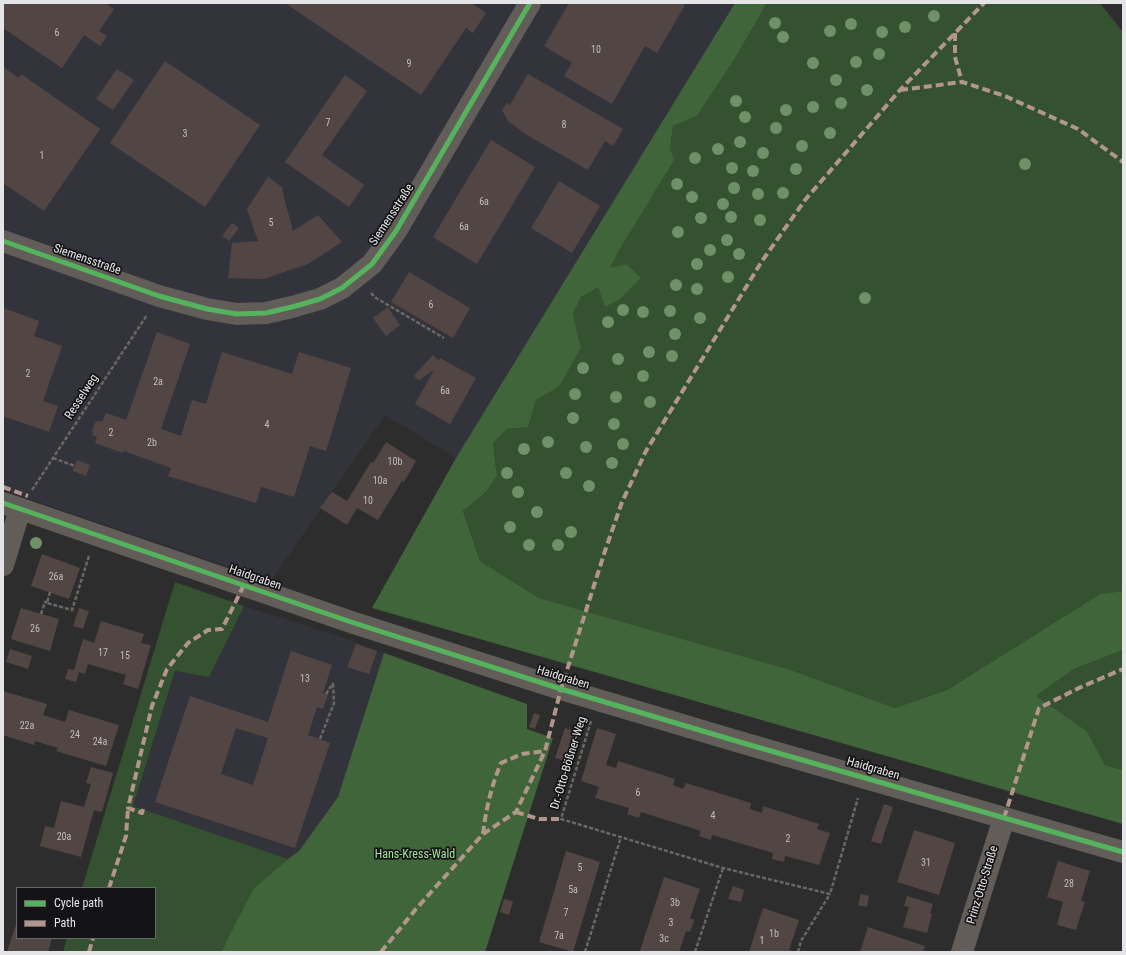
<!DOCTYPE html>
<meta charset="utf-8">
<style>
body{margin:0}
#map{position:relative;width:1126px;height:955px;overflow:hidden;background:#2d2d2d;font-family:"Roboto Condensed",sans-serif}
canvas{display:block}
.frame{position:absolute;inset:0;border:4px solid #e5e5e7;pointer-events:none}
.legend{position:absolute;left:16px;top:887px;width:140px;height:52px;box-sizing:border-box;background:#141416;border:1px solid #68686a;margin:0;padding:5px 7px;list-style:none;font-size:12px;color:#e5e5e7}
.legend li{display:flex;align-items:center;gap:8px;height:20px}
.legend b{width:20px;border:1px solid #68686a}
</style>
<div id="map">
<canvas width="1126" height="955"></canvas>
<div class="frame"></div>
<ul class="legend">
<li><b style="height:5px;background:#56b35d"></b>Cycle path</li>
<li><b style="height:5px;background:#b2968c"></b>Path</li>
</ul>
</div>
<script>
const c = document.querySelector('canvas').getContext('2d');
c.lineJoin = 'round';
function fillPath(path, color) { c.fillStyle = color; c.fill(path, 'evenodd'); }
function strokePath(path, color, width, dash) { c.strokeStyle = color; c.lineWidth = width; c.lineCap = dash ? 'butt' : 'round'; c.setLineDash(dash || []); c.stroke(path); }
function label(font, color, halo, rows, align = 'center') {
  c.font = font + ' "Roboto Condensed",sans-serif'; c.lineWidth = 3.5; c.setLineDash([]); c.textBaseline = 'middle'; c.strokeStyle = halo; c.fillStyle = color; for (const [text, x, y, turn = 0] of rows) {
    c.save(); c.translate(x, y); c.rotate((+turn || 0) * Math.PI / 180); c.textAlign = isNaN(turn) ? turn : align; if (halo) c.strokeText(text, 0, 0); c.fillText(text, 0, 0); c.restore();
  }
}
const built = new Path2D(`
 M3,3H735L456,458L385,415L271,581L3,490Z
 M244,606L347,639L384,653L338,797L299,851L288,859L133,806L175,671L209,677Z`);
const green = new Path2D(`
 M767,3H1100L1123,32V591L1100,594L947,690L895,708L791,670L539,598L480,561L463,511L486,492L497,476L493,443L507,429L528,426L536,400L559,387L581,348L573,314L581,297L598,286L605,307L641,278L627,264L609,269L670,149L673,126L697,116L734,60Z
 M175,582L244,606L209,677L175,671L133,806L288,859L253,889L221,952H63L67,938H155V888H82Z
 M1123,650V770L1105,765L1087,731L1036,696L1074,669Z`);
const forest = new Path2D(`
 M735,3H767L734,60L697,116L673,126L670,149L674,160L619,250L610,268L627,264L641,278L620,299L605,307L598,287L581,297L573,314L581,348L559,387L536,400L528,427L507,429L493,443L497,476L486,492L463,511L480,561L539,598L791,670L895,708L947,690L1100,594L1123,591V650L1074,669L1036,696L1087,731L1105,765L1123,770V824L372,608L456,458Z
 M384,653L527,704V729L553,738L485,952H221L253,889L288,859L299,851L338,797Z`);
const building = new Path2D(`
 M3,3H105L114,9L99,31L107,36L100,46L84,35L62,68L3,28Z
 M285,3H471L486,13L473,33L466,28L421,95Z
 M569,3H682L685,5L657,53L645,46L612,104L564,76L572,63L544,46Z
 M165,61L260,125L205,207L110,143Z
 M3,67L19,78L21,74L100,129L44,211L3,183Z
 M117,69L134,80L113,110L96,99Z
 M528,74L623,129L613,146L605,141L588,170L527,135L508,121L502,110L507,103L510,105Z
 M345,75L367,91L322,155L364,185L349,207L285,162Z
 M491,140L535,167L477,264L433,237Z
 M268,177L282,187L284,198L293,231L318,215L342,242L308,264L264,279L228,278L232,243L258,241L247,209Z
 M559,181L600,206L572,253L531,228Z
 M232,223L239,228L229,241L222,236Z
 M409,272L470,308L453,338L391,302Z
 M388,307L400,325L386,336L373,318Z
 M3,308L39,321L34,336L62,346L43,401L58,406L49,432L3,416Z
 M157,332L190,344L161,429L181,436L192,400L206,404L222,352L292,374L299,352L351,368L326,451L310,446L294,497L261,487L256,503L168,476L171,468L124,451L123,453L95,443L97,437L93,435L92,431L95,423L98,421L102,422L106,413L126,420Z
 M433,355L439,361L440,358L476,378L450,424L415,404L434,370L419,380L414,376Z
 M386,442L416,461L404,482L402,481L378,520L357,508L347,525L320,508L332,492L347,501L371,462L373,463Z
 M77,460L90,465L86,476L73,471Z
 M42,554L80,568L69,599L31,586Z
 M21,608L59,619L50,651L11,639Z
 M79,608L89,611L83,629L73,626Z
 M101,621L144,634L141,643L151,645L138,689L123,684L126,675L88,664L85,674L79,672L76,682L65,679L68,669L74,670L83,639L94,643Z
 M356,644L377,651L369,674L347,667Z
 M10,649L32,656L28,669L6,662Z
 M291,651L332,665L323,693L328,695L323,709L317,707L308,735L330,743L295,848L155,802L190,696L268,722ZM236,728L268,738L253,785L221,774Z
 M3,691L47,704L43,715L65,722L69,710L119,725L106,766L56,751L58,748L35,741L34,745L3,735Z
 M534,713L540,715L535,729L529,727Z
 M565,728L580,733L570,762L555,758Z
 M597,728L616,734L606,765L616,768L618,761L675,779L673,785L683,789L686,783L751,803L750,809L762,813L763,806L819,824L817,829L830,833L819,865L785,856L784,862L772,859L773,853L712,835L711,840L699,836L701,831L641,812L639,818L627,814L629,808L595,798L599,787L581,781Z
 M91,767L113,773L102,812L94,810L81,857L40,846L45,826L54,828L61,801L84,807L91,784L86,783Z
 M884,804L893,807L881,844L871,841Z
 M914,830L955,843L939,895L897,882Z
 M566,851L600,862L573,952L539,942Z
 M1058,861L1090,871L1081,901L1085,902L1076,930L1057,925L1063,902L1047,897Z
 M664,877L700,889L690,918L694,920L690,932L686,931L679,952H642L640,951Z
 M733,886L744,890L741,902L728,899Z
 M861,894L869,896L867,907L858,905Z
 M907,896L933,904L930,913L932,914L927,933L903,927L909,907L904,906Z
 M504,899L513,901L509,915L500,912Z
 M763,908L799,920L789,950H791L790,952H749Z
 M17,921V938H52L48,952H7Z
 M868,927L925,946L923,952H860Z`);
const path = new Path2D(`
 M371,293L376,298L444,338
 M53,458L75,466
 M32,490L147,315
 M50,592L47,603L72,610L89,556
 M41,614L45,602L47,603
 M326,694L333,683
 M591,721L561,819L723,868L830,894L858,798
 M320,739L334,703L333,683
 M585,952L621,837
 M695,952L723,868
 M798,952L801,941L830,894`);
const minor = new Path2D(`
 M3,241L159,296L207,309L237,314L266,313L292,307L320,299L342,288L372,264L396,231L530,3
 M3,503L354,623L561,689L743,743L1123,852
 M3,565L20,509
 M962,952L1004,818`);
const quiet = new Path2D(`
 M955,33V57L962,82
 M900,90L962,82L1005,96L1078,129L1123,162
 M3,487L28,496
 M143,809L142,813L128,808L152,706L167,669L188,643L208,630L222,629L244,585
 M516,812L539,819H561
 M1004,818L1039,708L1081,687L1123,669
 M483,834C486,809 491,787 501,763L522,754L545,751
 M109,888L126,836L128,808
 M89,952L93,938
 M381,952L416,909L483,834L516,812L545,751L561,689L605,551L622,502L646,451L762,261L805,200L900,90L984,3`);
const cycleway = new Path2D(`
 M3,241L159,296L207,309L237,314L266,313L292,307L320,299L342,288L372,264L396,231L530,3
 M3,503L354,623L561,689L743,743L1123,852`);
const trees = [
 [934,16],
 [775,23],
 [851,24],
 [905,27],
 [830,31],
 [882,32],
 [783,37],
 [879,54],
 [856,62],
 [813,63],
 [836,80],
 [867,90],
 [736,101],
 [841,103],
 [813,107],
 [786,110],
 [745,117],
 [776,128],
 [830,133],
 [740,142],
 [802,146],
 [718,149],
 [763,153],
 [695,158],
 [1025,164],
 [732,168],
 [796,169],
 [753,171],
 [677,184],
 [734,188],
 [783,193],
 [758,194],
 [692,197],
 [723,204],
 [731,217],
 [701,218],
 [760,220],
 [678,232],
 [727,240],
 [710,250],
 [739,254],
 [697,264],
 [728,277],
 [676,285],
 [697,289],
 [865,298],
 [623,310],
 [670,311],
 [643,312],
 [700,318],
 [608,322],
 [675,334],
 [649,352],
 [672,356],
 [618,359],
 [583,368],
 [643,376],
 [575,394],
 [616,397],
 [650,402],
 [573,418],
 [614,424],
 [548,442],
 [623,444],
 [586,447],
 [524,449],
 [612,463],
 [507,473],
 [566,473],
 [589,486],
 [518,492],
 [537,512],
 [510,527],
 [571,532],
 [36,543],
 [529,545],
 [558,545]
];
const numberNames = [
 ["6",57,33],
 ["10",596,50],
 ["9",409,64],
 ["7",328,123],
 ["8",564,125],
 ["3",185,134],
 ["1",42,156],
 ["6a",484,202],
 ["5",271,223],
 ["6a",464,227],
 ["6",431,305],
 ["2",28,374],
 ["2a",158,382],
 ["6a",445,391],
 ["4",267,425],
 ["2",111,433],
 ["2b",152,443],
 ["10b",395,462],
 ["10a",380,481],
 ["10",368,501],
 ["26a",56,577],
 ["26",35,629],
 ["17",103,653],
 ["15",125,656],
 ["13",305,679],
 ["22a",27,726],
 ["24",75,735],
 ["24a",100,742],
 ["6",638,793],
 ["4",713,816],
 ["20a",64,837],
 ["2",788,839],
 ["31",926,863],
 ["5",580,868],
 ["28",1069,884],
 ["5a",573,890],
 ["3b",675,903],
 ["7",566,913],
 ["3",671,923],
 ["1b",774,934],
 ["7a",559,936],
 ["3c",664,939],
 ["1",762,941]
];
const streetNames = [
 ["Siemensstraße",392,215,-57],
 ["Siemensstraße",87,260,19],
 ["Resselweg",82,397,-57],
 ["Haidgraben",255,578,19],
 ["Haidgraben",563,678,17],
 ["Dr.-Otto-Bößner-Weg",569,763,-73],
 ["Haidgraben",873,769,16],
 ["Prinz-Otto-Straße",983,885,-73]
];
const parkNames = [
 ["Hans-Kress-Wald",415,855]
];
fillPath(built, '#33343b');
fillPath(green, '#355230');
fillPath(forest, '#41653a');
fillPath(building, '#524645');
strokePath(path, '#6b6864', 2.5, [4, 2]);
strokePath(minor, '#625d58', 22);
strokePath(quiet, '#b2968c', 4, [8, 4]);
strokePath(cycleway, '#56b35d', 5);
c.fillStyle = '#6e9167';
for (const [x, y] of trees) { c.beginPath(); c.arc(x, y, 6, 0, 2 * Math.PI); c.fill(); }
label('10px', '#c0bdbe', null, numberNames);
label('12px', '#e5e5e7', '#141416', streetNames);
label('12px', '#a3e297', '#141416', parkNames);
</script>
